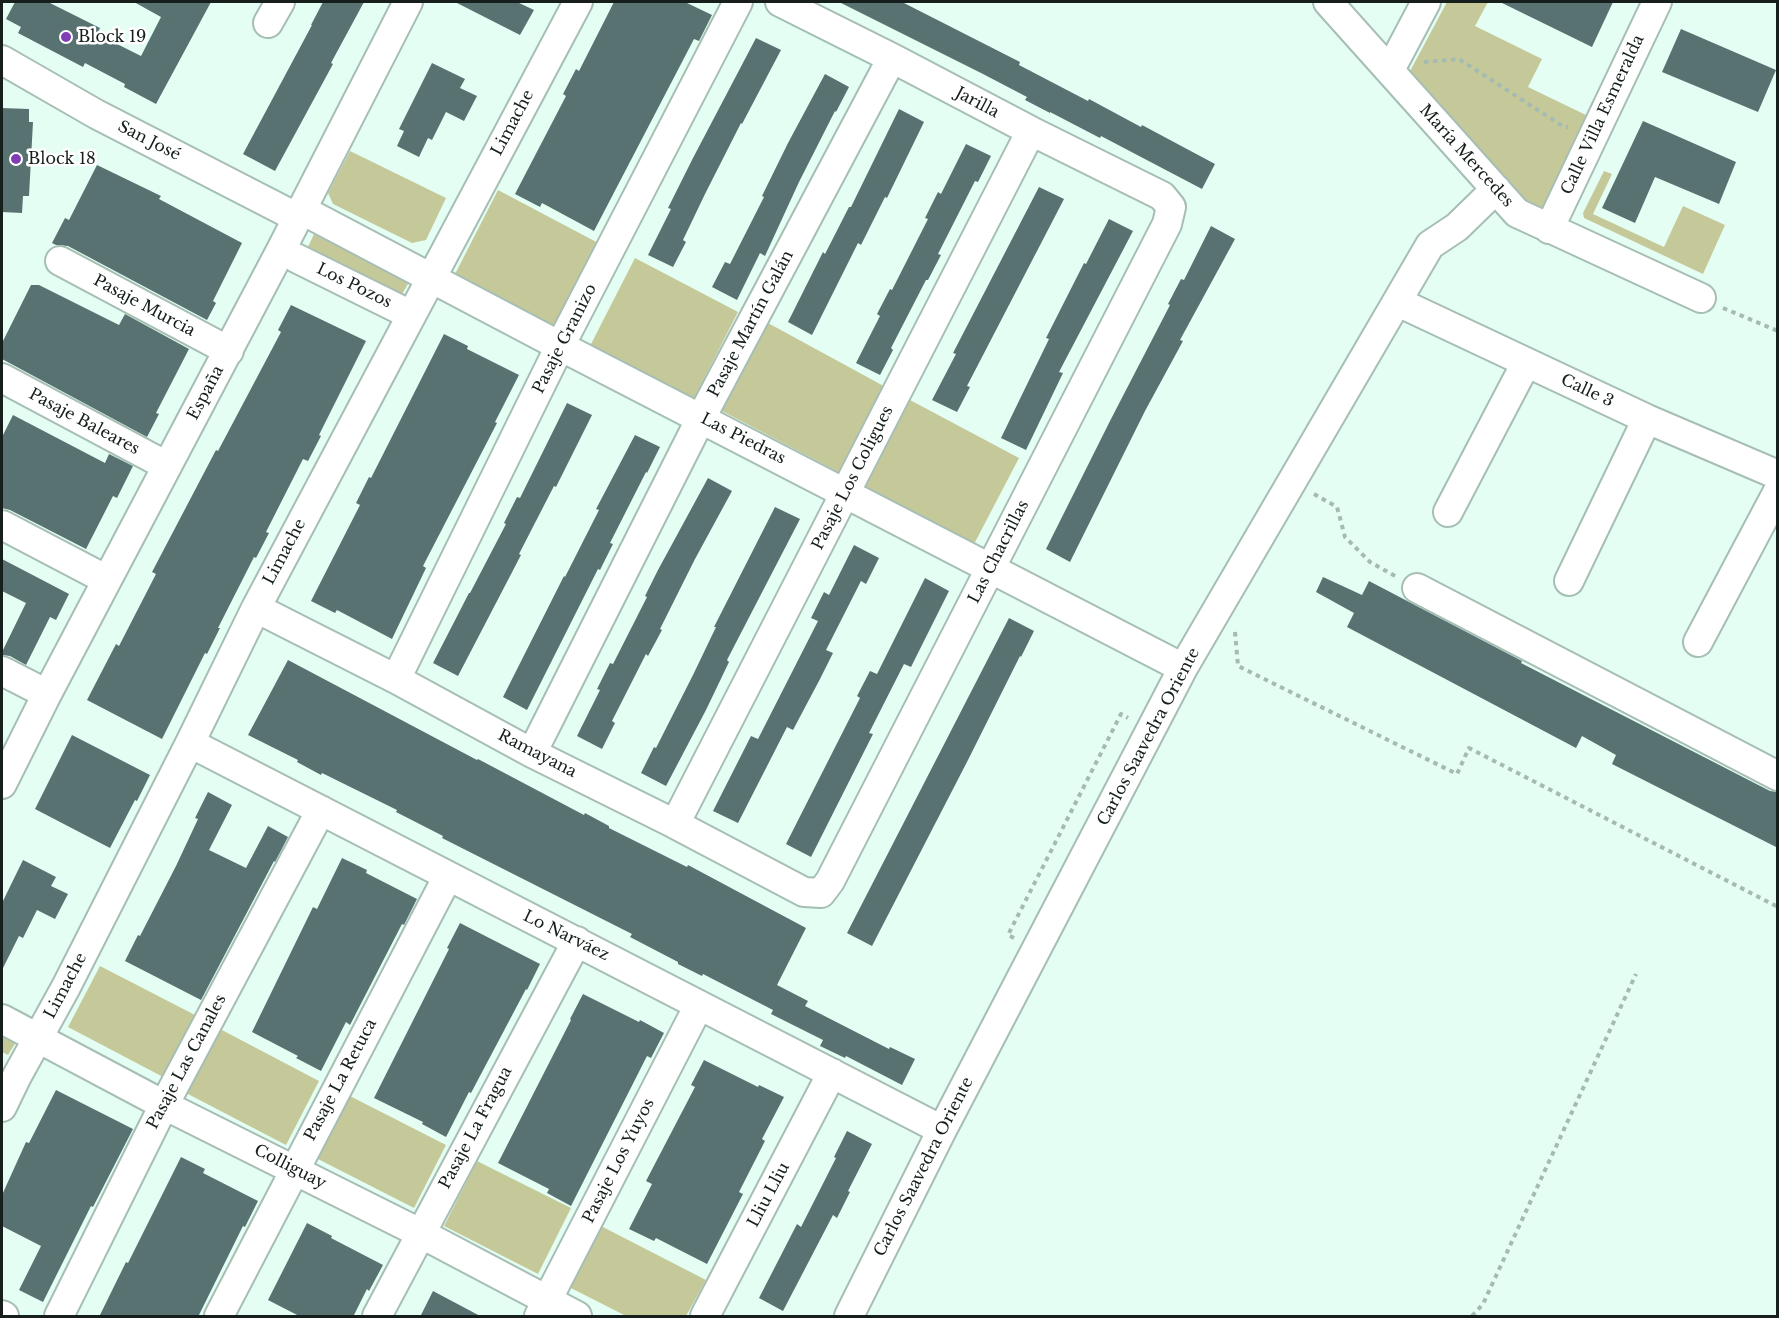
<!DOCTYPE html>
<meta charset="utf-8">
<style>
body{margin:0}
#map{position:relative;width:1779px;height:1318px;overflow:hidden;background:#e4fef3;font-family:"Libre Baskerville",serif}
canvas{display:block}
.frame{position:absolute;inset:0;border:3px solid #161f1b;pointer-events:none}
</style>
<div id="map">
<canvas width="1779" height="1318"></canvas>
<div class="frame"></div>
</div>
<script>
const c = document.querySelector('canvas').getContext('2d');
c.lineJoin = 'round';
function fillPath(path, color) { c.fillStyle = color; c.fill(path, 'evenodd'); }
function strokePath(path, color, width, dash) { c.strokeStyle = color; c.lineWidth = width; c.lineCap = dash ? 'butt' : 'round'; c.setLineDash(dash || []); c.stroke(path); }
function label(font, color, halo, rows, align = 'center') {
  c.font = font + ' "Libre Baskerville",serif'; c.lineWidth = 5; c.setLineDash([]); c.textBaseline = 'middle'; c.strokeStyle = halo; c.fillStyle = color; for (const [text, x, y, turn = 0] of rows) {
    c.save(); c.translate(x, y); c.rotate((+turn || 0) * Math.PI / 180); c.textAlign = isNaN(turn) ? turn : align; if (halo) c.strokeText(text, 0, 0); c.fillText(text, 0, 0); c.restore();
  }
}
const green = new Path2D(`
 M1447,2H1488L1475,26L1542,59L1528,87L1588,116L1545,211L1528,206L1409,73Z
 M350,151L446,198L426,240L412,243L333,204L328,193Z
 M1604,171L1612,174L1593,214L1664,247L1683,206L1725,225L1703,274L1584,218L1583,213Z
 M498,190L602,245L556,332L453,278Z
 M314,234L409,282L401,296L308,247Z
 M635,258L738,312L693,400L590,346Z
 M768,323L891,390L844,475L722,411Z
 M910,400L1019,458L973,546L865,488Z
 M100,966L197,1016L165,1078L68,1027Z
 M220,1029L319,1081L286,1145L186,1093Z
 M2,1035L16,1042L8,1055L2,1052Z
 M346,1094L446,1145L414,1208L314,1157Z
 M477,1161L571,1208L538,1274L444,1226Z
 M599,1225L706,1280L686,1316H626L567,1286Z`);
const building = new Path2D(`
 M15,2H48L100,28L97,34L141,56L161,17L134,2H211L156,104L124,87L125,84L85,63L83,67L18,33L21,27L6,19Z
 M323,2H364L331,63L333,64L275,171L243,154L312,25H311Z
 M455,2H517L534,10L520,35Z
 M614,2H685L712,15L699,41L694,39L594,231L542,203L540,207L515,194L566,96L563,94L576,69L579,71Z
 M839,2H902L1020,62L1019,65L1088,101L1089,99L1141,127L1142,125L1215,164L1202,189L1101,136L1100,138L1050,112V113L1025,100L1027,97L983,74Z
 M1500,2H1613L1592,47Z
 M1681,29L1776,70L1758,112L1662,72Z
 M756,38L781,50L742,124L741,123L705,194L683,240L686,242L673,267L648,255L671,209L668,208L693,158Z
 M432,63L465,79L460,88L477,96L464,121L446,112L432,140L428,138L419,157L397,146L404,131L399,129Z
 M825,74L849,87L836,112L835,111L799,182L765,256L760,253L737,300L712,287L725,262L730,264L764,197L762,196L788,143Z
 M2,108L29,109V122H33L29,196H23L22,213L2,212Z
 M899,109L924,122L887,198L885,197L861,245L858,243L812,335L788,322L823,252L825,254L849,207H851Z
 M1643,121L1736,162L1719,204L1655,177L1635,223L1602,208Z
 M966,144L991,156L978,182L975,181L938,254L941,255L928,280H926L891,348L893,350L880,375L856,363L880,316L877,314L890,289L892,290L928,219L925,218L938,192L941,194Z
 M97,165L161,196L159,199L242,243L213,301L216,303L207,320L68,246L56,245L52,243L65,218L69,220Z
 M1039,187L1064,199L967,386L970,387L957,412L932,400L956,354L953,353Z
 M1109,219L1133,231L1059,372L1063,373L1026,450L1001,438L1049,339L1046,338L1084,263L1086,264Z
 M1211,226L1235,239L1180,340L1183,341L1145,411L1070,562L1046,549L1111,419L1170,305L1168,304L1181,279L1184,280Z
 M31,285H39L119,325L125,314L189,349L156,413L159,414L147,437L2,359V343Z
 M291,305L366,341L319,435L321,436L308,461L303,459L266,532L269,533L256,558L254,557L218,628H220L207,654L205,653L162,739L87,700L116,644L119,646L156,574L152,572L216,450L218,451L281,332L278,330Z
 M444,334L468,346L467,349L519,375L495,422L497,423L423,566L426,568L392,639L337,610L335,613L311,601L360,505L356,503L369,477L371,478Z
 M567,403L592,415L556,487L554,486L519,554L521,555L458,676L433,663L469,593H470L506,524L504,523L517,497L520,498Z
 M13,415L105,463L109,454L133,466L117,498L113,496L86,549L10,510L2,508V437Z
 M635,435L660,447L647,473L646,472L610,543L613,544L600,570L598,569L527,710L503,697L564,576L565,577L599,510L596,509Z
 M708,478L732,491L695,559L660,629L662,630L648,656L646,654L612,721L615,723L602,749L577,736L600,690L597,689L610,663L613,664L647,597L645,596L658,570Z
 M775,507L800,519L727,660L729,662L706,710L666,786L641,773L654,747L656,748L693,675L716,627H714Z
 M854,545L879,558L866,584L861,581L826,650L833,653L820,679L793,730L787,727L738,823L713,811L751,736L758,739L818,621L811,618L824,592L829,595Z
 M2,559L69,594L56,620L50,617L26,665L10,656L2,655V652L26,603L2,591Z
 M1323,577L1362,595L1369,581L1522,661L1521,663L1770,791L1778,792V848L1612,764L1616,755L1582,736L1576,748L1347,627L1354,613L1316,592Z
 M925,578L949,591L911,667L904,664L869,733L873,734L811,857L786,844L860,698L857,696L870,671L877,674Z
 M1009,618L1034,631L1021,657L1020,656L968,760L872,946L847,933Z
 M288,660L477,760L478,759L584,815L585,813L609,826V828L687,867L688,865L806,928L777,985L808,1001L805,1006L889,1049L890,1047L915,1059L902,1085L846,1056L845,1058L820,1046L823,1040L771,1014L773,1010L703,974L702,976L678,964V962L630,937L632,934L442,838L443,836L396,812L397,810L322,773L321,775L297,762L298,760L248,735Z
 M72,735L150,775L137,801L135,800L110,848L35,809Z
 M208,792L232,805L209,850L246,868L268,826L288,837L275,862L274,861L201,1000L125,961L138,935L140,936L176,866L198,819L195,818Z
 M342,858L367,870L366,873L417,899L404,925L402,924L350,1025L346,1022L321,1071L296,1058L298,1056L252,1032L313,907L317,909Z
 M23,860L56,877L51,886L68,894L55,919L37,910L23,938L19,936L2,970V903Z
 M460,923L540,964L527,990L526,989L471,1093L469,1092L446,1137L422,1124L423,1122L374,1098L449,949L447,948Z
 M583,994L639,1022L640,1020L664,1033L651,1058L647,1056L571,1206L547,1193L549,1189L498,1163L571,1020L570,1019Z
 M704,1060L758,1087L759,1085L784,1097L762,1139L765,1141L739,1192L743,1194L707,1264L656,1238L654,1241L629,1229L652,1184L646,1181L695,1087L691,1085Z
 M56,1090L133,1129L93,1207L91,1206L43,1302L19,1290L41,1246L2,1226V1195L26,1142L29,1143Z
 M847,1131L872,1144L848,1191L850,1192L837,1218L833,1215L783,1311L759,1298L797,1224L801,1227L836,1158L834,1157Z
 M181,1157L205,1169L203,1173L258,1201L245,1227L243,1226L198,1317H99L126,1262L128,1263Z
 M307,1223L332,1236L331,1238L383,1265L369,1291L367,1289L353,1317H301L268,1300Z
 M433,1291L482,1317H420Z`);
const path = new Path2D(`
 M1424,62L1459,59L1564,127H1568
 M1723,308L1778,331
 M1314,494L1337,507L1345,537L1370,562L1395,576
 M1235,632L1238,666L1457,774L1469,748L1778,907
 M1014,938L1008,935L1121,714L1128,718
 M1472,1316L1483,1304L1636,974`);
const minor = new Path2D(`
 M1328,2L1517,213L1701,298
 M268,23L280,2
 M2,60L96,114L298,218
 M1390,70L1426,2
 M302,210L560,346L1183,668
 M1549,229L1657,2
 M296,258L411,315
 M60,261L229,351
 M1398,302L1647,419L1778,475
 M2,378L167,466
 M1448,512L1526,363
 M2,525L107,580
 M1569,581L1647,419
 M1417,588L1778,776
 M256,608L396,679L532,753L675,824L804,892L821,893L830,881L1167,224L1171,207L1162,196L1031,131L892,58L780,2
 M1698,642L1778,491
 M2,671L47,694
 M396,679L560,346L738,2
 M190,743L942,1130
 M532,753L701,418L892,58
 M2,784L47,694L281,250L408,2
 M675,824L1031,131
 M2,1019L164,1105L420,1233L577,1316
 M2,1107L17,1076L66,987L190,743L256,608L578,2
 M2,1315L4,1316
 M59,1316L164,1105L321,810
 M219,1316L448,876
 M377,1316L577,941
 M539,1316L699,1005
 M705,1316L832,1073
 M849,1316L942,1130L1183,668L1430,245L1457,227L1496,189`);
const markers = [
 [66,37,6,"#7f3eb2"],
 [16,159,6,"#7f3eb2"]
];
const poiNames = [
 ["Block 19",78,37],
 ["Block 18",28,159]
];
const streetNames = [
 ["Jarilla",977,103,28],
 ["Calle Villa Esmeralda",1603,115,-65],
 ["Limache",513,123,-62],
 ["San José",149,141,27],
 ["María Mercedes",1466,156,48],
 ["Los Pozos",354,286,26],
 ["Pasaje Murcia",144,306,28],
 ["Pasaje Martín Galán",751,324,-62],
 ["Pasaje Granizo",565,339,-63],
 ["Calle 3",1587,391,25],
 ["España",206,393,-62],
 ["Pasaje Baleares",84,422,28],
 ["Las Piedras",743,439,27],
 ["Pasaje Los Coligues",853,478,-63],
 ["Limache",285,552,-62],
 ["Las Chacrillas",999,552,-63],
 ["Carlos Saavedra Oriente",1149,737,-62],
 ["Ramayana",537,754,27],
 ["Lo Narváez",566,936,26],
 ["Limache",66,986,-62],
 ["Pasaje Las Canales",187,1062,-62],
 ["Pasaje La Retuca",341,1080,-62],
 ["Pasaje La Fragua",476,1128,-62],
 ["Pasaje Los Yuyos",619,1161,-63],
 ["Colliguay",290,1167,27],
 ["Carlos Saavedra Oriente",924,1167,-63],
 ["Lliu Lliu",769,1195,-62]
];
fillPath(green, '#c5c99a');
fillPath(building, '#587272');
strokePath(minor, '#a6beb4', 32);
strokePath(path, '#a5bab1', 4, [4.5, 4.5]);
strokePath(minor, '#fff', 28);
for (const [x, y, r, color] of markers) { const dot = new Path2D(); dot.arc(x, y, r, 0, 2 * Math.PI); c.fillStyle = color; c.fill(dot); strokePath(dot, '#fff', 2); }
label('16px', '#161f1b', '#fff', poiNames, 'left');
label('16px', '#161f1b', '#fff', streetNames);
</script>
